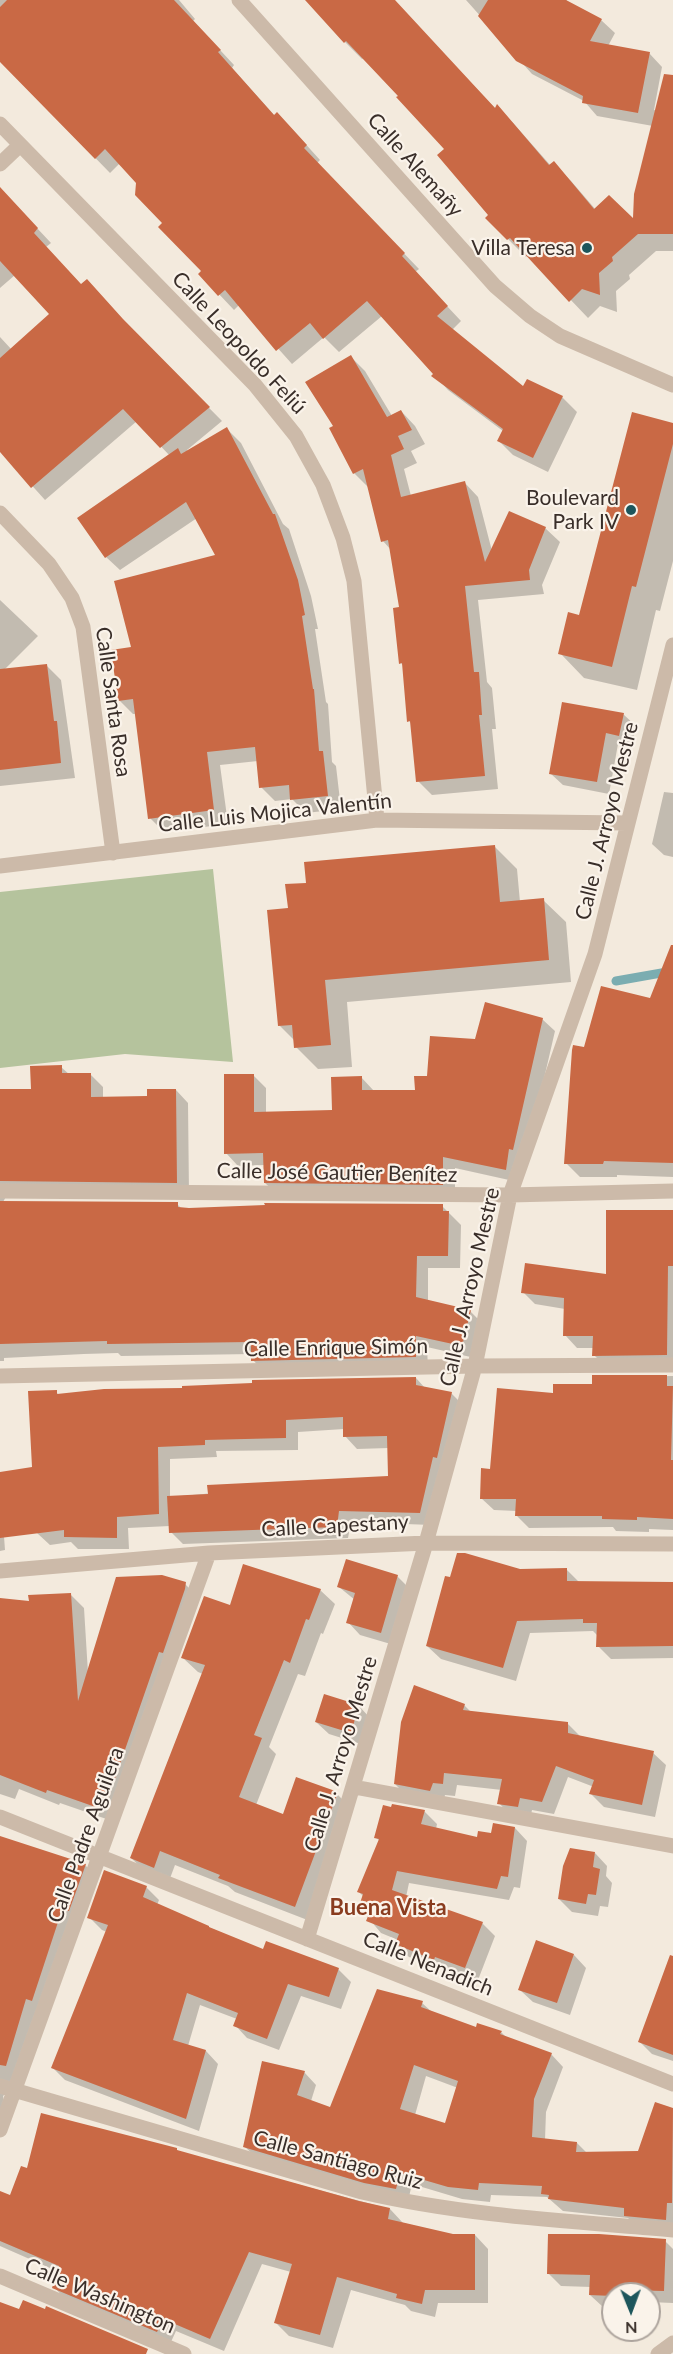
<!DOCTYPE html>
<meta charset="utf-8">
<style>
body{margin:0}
#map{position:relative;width:673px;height:2354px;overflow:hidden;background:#f3eadd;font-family:Lato,sans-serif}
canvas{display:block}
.north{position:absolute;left:601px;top:2282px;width:60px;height:60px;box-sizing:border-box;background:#faf3ea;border:2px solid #ada49d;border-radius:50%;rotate:179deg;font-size:16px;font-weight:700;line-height:24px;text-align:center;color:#392e29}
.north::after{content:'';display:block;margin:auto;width:21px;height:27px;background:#1d565c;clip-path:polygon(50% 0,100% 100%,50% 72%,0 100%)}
</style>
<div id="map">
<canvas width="673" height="2354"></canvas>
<div class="north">N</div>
</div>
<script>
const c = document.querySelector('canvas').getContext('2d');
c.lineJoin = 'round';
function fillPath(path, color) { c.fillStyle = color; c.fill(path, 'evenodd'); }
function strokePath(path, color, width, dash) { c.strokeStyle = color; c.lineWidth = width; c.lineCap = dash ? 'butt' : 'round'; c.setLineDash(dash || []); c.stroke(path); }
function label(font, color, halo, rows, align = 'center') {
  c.font = font + ' Lato,sans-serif'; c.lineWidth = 4.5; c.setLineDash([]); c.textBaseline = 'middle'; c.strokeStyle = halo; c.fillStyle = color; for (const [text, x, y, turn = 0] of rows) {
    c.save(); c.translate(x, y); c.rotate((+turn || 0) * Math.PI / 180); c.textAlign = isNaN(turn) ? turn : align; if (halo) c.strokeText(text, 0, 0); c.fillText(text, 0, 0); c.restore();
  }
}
const green = new Path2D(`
 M213,869L233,1062L125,1054L0,1068V892Z`);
const shadow = new Path2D(`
 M0,0H179L195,19L193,21L234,65L232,68L275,116L292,129L320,160L317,163L419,269L415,272L461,321L452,330L524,388L562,397L577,412L548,472L513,455L499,441L503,431L448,390L382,316L339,352L324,337L292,364L239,305L234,310L200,274L203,271L164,223L138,183L120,163L110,173L0,60Z
 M311,0H392L496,109L497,107L514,124L551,166L554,164L571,181L596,210L634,221L653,126L597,116L584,101L532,74L466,0H567L566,2L601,20L615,33L608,46L649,53L662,67L654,110L673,114V251H656L629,275L630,279L616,291L617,312L600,306L588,318L528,255L526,257L487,218L490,215L446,149L364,58L362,59L345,42Z
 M0,206L22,212L51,243L46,247L82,286L136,334L222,421L187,450L188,452L227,429L241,443L283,524L289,529L311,596L318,629H315L326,702L328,704L332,762L336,766L341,809L306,813L292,799L275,801L261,787L258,761L220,765L228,824L164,832L150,818L137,714H133L119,700L133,648L218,556L197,518L120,570L106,557L170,456L137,421L45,500L0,450V337L12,350L51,314L15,275L0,288Z
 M351,357L365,371L392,416L401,411L415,426L425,444L411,451L417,463L404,469L411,496L464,482L478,497L492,551L545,528L560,542L542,585L544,594L478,600L487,682L492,688L496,729H492L498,789L432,795L418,781L412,724L409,721L404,667L401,663V608L391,550L383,541L369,488L354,473L335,427Z
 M673,425V561L660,611L656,610L637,690L584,678L560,653L580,616Z
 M0,600L38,636L4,670L46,665L61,680L75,778L0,786Z
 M623,714L636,726L631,747L618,744L609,794L563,785L550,773Z
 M664,792L673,793V857L664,855L652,844Z
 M494,846L517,869L520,902L543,900L566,922L571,982L347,1002L352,1067L318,1069L296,1047L295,1041L279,1025L289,909L308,884Z
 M673,987V1177L617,1175V1177H580L566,1163L585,1048L651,1000Z
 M542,1019L555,1031L525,1161L518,1182L455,1168V1197L278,1195L265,1183V1165L238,1166L226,1153L253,1075L266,1088V1113L333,1112L361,1077L374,1091H416L476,1040Z
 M61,1067L70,1075L90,1074L103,1087V1098H148L176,1090L188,1103L189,1194L7,1195L3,1202L177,1204L182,1209L442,1206L461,1225L460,1268H428V1301L470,1311L483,1324L475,1358L427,1347L428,1369L265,1373L253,1360V1354L121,1356L118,1353L84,1354L4,1358V1361H0V1090H33Z
 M673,1212V1367H606L594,1355V1348H577L565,1335V1309L535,1304L523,1292L607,1276Z
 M673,1376V1530L649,1529V1532L616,1531L613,1527L529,1528L517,1516V1511L494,1510L481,1498L491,1470L554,1395L594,1386V1377Z
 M416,1378L425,1388L451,1393L464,1406L432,1525L351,1522L348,1538L183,1544L171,1532L170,1526L128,1528L129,1549H78L71,1542L50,1545L37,1533L56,1392L59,1395ZM344,1429L345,1436L357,1449L389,1448L390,1477L170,1497V1459L217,1457L216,1451L298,1450V1432Z
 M0,1482L5,1550L0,1551Z
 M566,1569L580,1583H673V1658L611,1659L598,1646V1636L593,1631L530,1633L516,1681L441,1659L427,1646L520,1571Z
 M397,1576L410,1589L394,1645L360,1635L348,1622L355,1600L339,1587Z
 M185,1584L198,1597L118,1823L60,1803L59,1805L19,1789L15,1799L0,1794V1599L30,1603L70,1594L84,1608L88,1673Z
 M320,1590L335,1604L323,1634L321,1633L305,1676L298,1674L269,1747L276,1754L256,1805L283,1816L337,1794L351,1808L310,1921L235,1892L228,1886L175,1865L169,1881L146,1872L131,1858L203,1674L198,1672L183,1658L231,1607Z
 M324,1696L359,1706L371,1719L364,1745L329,1734L316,1722Z
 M464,1705L471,1712L567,1723L580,1736L653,1753L666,1765L655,1817L604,1807L591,1794L594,1787L568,1777L554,1814L532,1810L530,1819L511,1816L499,1803L502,1790L457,1785L455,1796L445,1795L443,1803L408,1797L395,1784Z
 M424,1811L437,1824L436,1829L478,1839L515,1828L527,1841L520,1888L514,1887L509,1900L409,1883L406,1897L482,1923L495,1936L478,1980L447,1968V1971L409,1957L396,1944L398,1940L381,1933L360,1908L364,1897L359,1892L380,1841L375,1837Z
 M0,1839L85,1865L98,1878L11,2089L3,2096L5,2106L0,2122Z
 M595,1853L607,1866L606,1876L612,1883L608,1907L600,1906L598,1916L572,1912L559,1899Z
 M146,1887L159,1900L157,1905L264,1951L338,1969L351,1982L341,2009L301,1996L279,2050L247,2038L235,2025L237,2019L200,2005L188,2046L206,2051L218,2064L199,2131L65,2080L52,2067L107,1932L102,1930L89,1917Z
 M574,1955L586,1968L570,2015L533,2002L520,1990Z
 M673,1992V2061L652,2054L640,2042Z
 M422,2003L432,2012L477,2029L501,2032L507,2038L551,2054L563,2067L546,2112L545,2140L577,2143L587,2153L639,2152L655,2104L673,2110V2231L638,2228L628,2218L563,2211L547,2197L491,2195L490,2202L462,2199L412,2184L408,2201L258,2159L245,2147L304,2072L316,2085L311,2101L331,2109ZM426,2076L458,2088L446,2125L415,2115Z
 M177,2150L180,2153L390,2209L403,2223L453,2235H475L488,2249V2303H438L435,2317L411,2311L405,2305L351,2290L333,2348L289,2336L276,2323L291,2272L262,2264L224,2351L176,2331L170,2344L67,2301L54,2287L59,2272L0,2246V2208L11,2197L28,2170Z
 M665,2241L673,2249V2303L649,2302V2294H613V2308L603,2307L590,2295L591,2287L561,2286L548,2273Z`);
const stream = new Path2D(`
 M616,981L673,971`);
const building = new Path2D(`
 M7,0H174L221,50L218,52L274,115L277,112L307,145L304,148L405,253L402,256L448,306L437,316L523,386L527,379L563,396L533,458L497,441L503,429L431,376L433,374L367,301L323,339L310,323L276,351L225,290L218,296L198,274L201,271L158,227L162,223L135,195L136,183L105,149L95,159L0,62V7Z
 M305,0H395L495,108L497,104L549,165L554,161L594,209L609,195L633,218L634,194L664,74L673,75V234H638L612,257L613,261L599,273L600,295L582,289L569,302L510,238L507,240L485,218L488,215L437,155L444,149L396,97L398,96L346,41L344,43Z
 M488,0H566L602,19L590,41L650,52L638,113L582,103L583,96L516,61L478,16Z
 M0,187L38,228L34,233L81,284L87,279L123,319L210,407L160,448L123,409L31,488L0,452V358L49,314L0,261Z
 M351,355L387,417L401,410L412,430L398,436L404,449L391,455L401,497L465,481L485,562L509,511L546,527L529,570L530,580L465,586L474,672H479L482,715H479L485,776L416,782L410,721L407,722L402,663L399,664L393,608L399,607L388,540L381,542L363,469L353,474L329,428L333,426L305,382Z
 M632,412L673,423V444L636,587L632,586L612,667L558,654L568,612L579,615Z
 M227,427L273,514H275L298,580L305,615L302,616L313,689H314L319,751H323L328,796L290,800L289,785L259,788L255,747L207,752L214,810L148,819L133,699L118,701L111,650L131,647L114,581L215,555L186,502L105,558L77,518L178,448L181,454Z
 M47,664L54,721H57L61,763L0,770V669Z
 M562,702L624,713L619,736L606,733L597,782L549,774Z
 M495,845L500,902L544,898L549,960L325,980L331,1045L294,1048L292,1025L278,1026L267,910L288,908L285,884L306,883L304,862Z
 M671,945H673V1163L604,1161L603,1164H564L572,1050L573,1045L584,1047L601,986L650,998Z
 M485,1002L543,1018L513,1150L509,1149L506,1170L443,1157V1185L264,1183L263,1153L224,1154V1074H254V1112L332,1110L331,1077L362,1076V1090H415L414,1076H427L430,1036L475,1039Z
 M62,1065V1073H91V1097L147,1096V1089H176L177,1183L0,1181V1089H31L30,1066Z
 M0,1201L178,1202V1207L189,1208L265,1205L264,1203L443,1204V1211H449L448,1256H417L416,1297L471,1310L462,1346L416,1336V1357L251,1361V1342L107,1344V1341L0,1344Z
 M606,1210H673V1266H668L667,1355L592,1356L593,1336H563L564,1298L521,1293L525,1263L606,1274Z
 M592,1375H667V1386H673L671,1460H673V1519L637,1517V1520L602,1519V1516H515L516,1499H480L481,1468L490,1469L497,1388L553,1393V1384H592Z
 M416,1377V1385L452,1392L437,1458L433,1457L420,1513L339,1511L337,1527L169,1533L167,1496L208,1494L207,1485L388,1476L387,1436L343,1437V1417L286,1420V1438L205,1440V1445L158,1447L159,1514L117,1517V1538L64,1537V1530L0,1538V1472L32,1467L28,1391L57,1390V1394L104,1389L182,1388V1386L252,1383V1380Z
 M457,1553H465L520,1569L567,1568V1581L673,1582V1646L596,1647L597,1623H583V1619L517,1621L503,1668L426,1646L445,1576L450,1577Z
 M346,1559L398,1575L381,1633L346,1623L355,1593L337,1587Z
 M243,1564L321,1589L309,1620L306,1619L290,1663L284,1660L254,1735L262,1738L239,1797L283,1814L296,1777L338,1792L295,1907L218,1878L220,1875L160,1851L154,1868L130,1858L205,1665L181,1658L204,1596L230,1605Z
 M162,1575L186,1582L185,1589L163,1653L159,1652L104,1810L47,1790L46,1793L0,1775V1598L29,1601L28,1595L71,1593L78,1701L116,1577Z
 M414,1685L465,1704L463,1710L568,1722V1733L654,1751L642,1805L589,1794L594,1780L556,1766L542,1802L520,1798L518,1807L497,1804L502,1779L444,1773L443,1784L433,1783L430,1791L394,1784L401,1722Z
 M324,1694L359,1705L351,1733L315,1722Z
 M392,1804L425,1810L421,1824L477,1837L478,1831L491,1833L493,1823L515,1827L508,1877L501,1876L497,1889L397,1871L392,1890L483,1922L465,1968L435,1957L434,1960L395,1944L399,1934L366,1921L369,1914L358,1909L363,1894L357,1892L379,1839L374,1838L383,1805L391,1807Z
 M0,1836L86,1864L69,1911L62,1910L32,2001L26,1999L6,2066L0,2065Z
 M570,1848L595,1852L593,1867L600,1869L596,1895L588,1894L586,1904L558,1899L563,1866Z
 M104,1870L147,1886L143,1897L209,1926V1927L263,1949L266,1941L339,1968L329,1997L288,1984L267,2039L233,2026L238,2013L187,1993L173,2040L206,2050L186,2119L51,2068L108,1925L87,1918Z
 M536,1940L574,1954L557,2003L518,1990Z
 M670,1955L673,1956V2055L638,2042Z
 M377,1989L423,2001L421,2007L476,2027L477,2023L502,2031L500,2034L552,2053L534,2099L532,2137L577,2142L576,2152L638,2151L655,2102L673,2108L672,2203H667L666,2220L624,2216V2208L548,2199L549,2195L541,2194L542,2186L479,2183L478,2190L448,2187L400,2173L396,2189L364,2183L243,2147L262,2061L305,2071L297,2095L330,2107ZM414,2065L458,2081L445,2123L400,2109Z
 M41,2113L177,2148V2150L359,2201L390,2208L388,2219L453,2234H475V2290H425L422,2304L396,2298L397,2294L337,2277L320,2335L274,2323L292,2264L249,2252L210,2339L163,2319L157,2332L52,2288L59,2266L0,2241V2191L10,2195L21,2166L27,2168Z
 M548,2234H599L666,2239L664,2291L624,2290V2294H613V2296L589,2295L590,2275L547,2274Z
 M23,2300L45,2309L46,2306L148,2349L146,2354H0V2302L19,2309Z`);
const minor = new Path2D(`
 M239,0L495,286L530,316L560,336L673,385
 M0,124L255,385L296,436L323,485L343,538L354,581L377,820
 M0,164L20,145
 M0,513L49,564L72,598L83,627L113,853
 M0,866L377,820L627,823
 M0,1191L510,1195L673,1191
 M0,1376L475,1366L673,1365
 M0,1571L209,1553L426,1543L673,1544
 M354,1787L673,1846
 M0,1817L673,2084
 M307,1939L426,1543L475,1366L510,1195L595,954L673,645
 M0,2086L362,2192C465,2216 569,2221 673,2230
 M0,2130L209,1553
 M0,2276L184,2354
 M658,2354L673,2343`);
const markers = [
 [587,248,6,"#1d565c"],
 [631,510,6,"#1d565c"]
];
const streetNames = [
 ["Calle Alemañy",415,165,48],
 ["Calle Leopoldo Feliú",239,343,47],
 ["Calle Santa Rosa",113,702,82],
 ["Calle Luis Mojica Valentín",275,813,-6],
 ["Calle J. Arroyo Mestre",607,821,-76],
 ["Calle José Gautier Benítez",337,1173,1],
 ["Calle J. Arroyo Mestre",470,1287,-77],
 ["Calle Enrique Simón",336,1348,-1],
 ["Calle Capestany",335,1526,-3],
 ["Calle J. Arroyo Mestre",341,1754,-73],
 ["Calle Padre Aguilera",86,1835,-70],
 ["Calle Nenadich",428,1964,22],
 ["Calle Santiago Ruiz",338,2160,15],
 ["Calle Washington",100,2296,23]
];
const poiNames = [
 ["Villa Teresa",575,248],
 ["Boulevard",619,498],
 ["Park IV",619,522]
];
const neighbourhoodNames = [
 ["Buena Vista",388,1908]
];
fillPath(green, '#b5c39d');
fillPath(shadow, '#0003');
strokePath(stream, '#7badb1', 9);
fillPath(building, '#c96945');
strokePath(minor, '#ccbaa9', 15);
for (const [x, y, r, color] of markers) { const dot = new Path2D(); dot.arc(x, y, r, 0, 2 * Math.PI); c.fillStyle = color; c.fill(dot); strokePath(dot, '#faf3ea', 2); }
label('21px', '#392e29', '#faf3ea', streetNames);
label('21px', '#392e29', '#faf3ea', poiNames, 'right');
label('bold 22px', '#8a3c1f', '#faf3ea', neighbourhoodNames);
</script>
